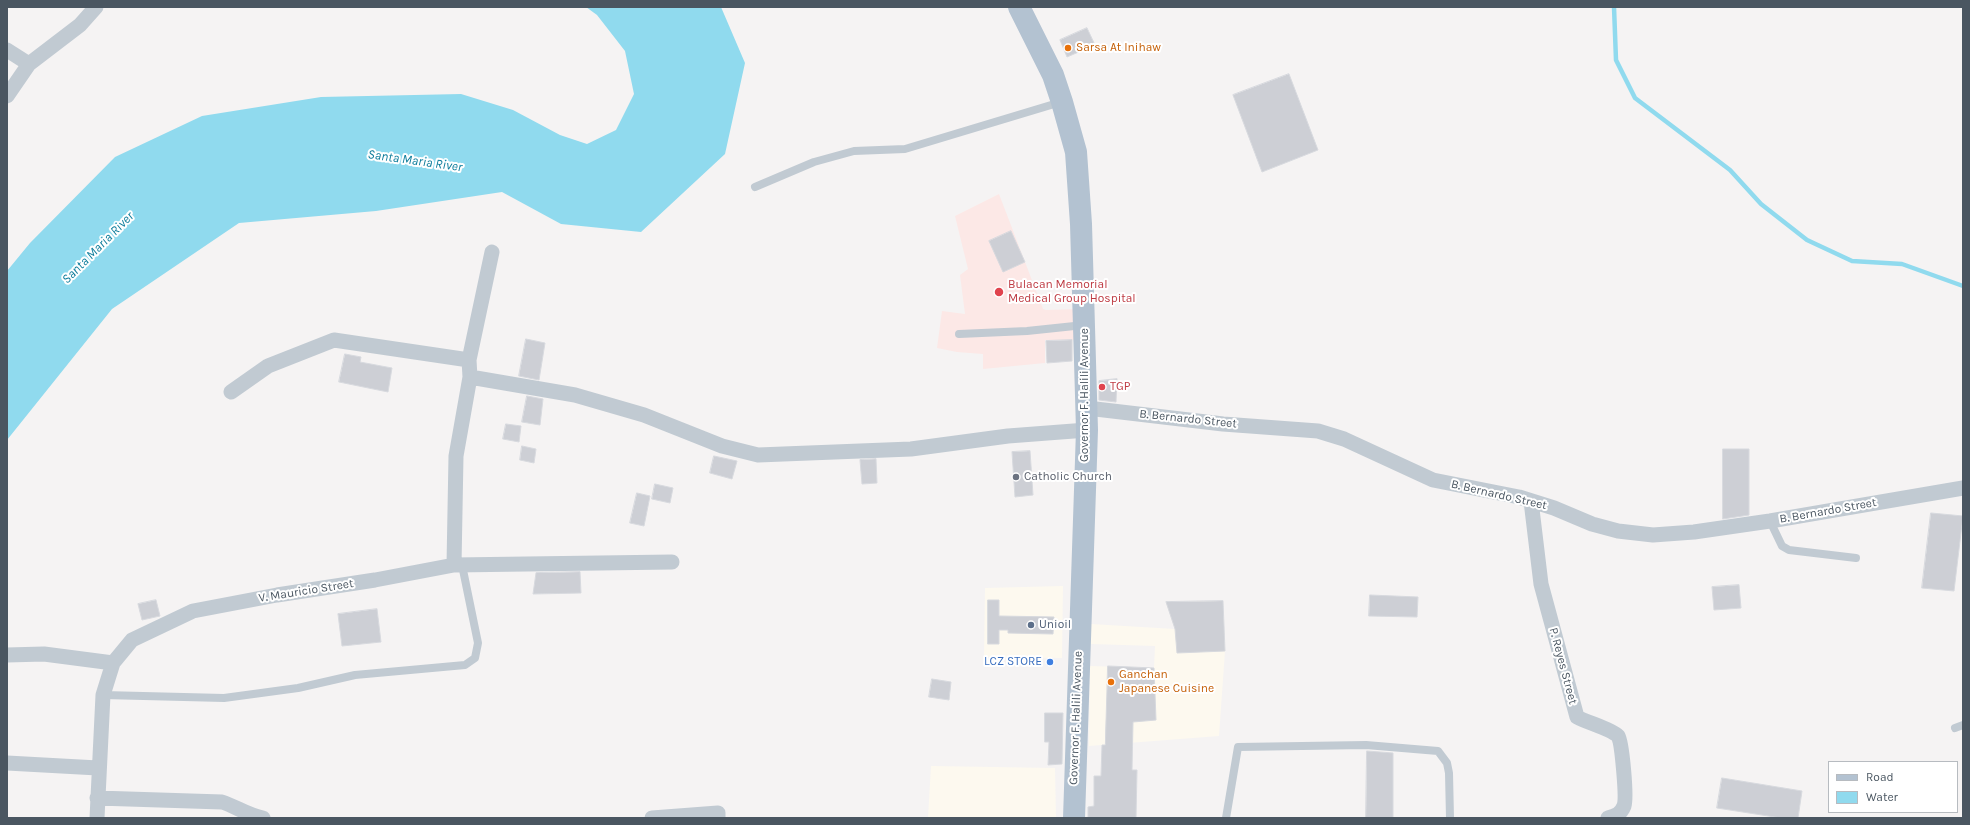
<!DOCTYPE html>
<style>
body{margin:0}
#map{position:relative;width:1970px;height:825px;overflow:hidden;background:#f5f3f3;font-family:Karla,sans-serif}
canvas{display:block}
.frame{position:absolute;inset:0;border:8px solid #4a5661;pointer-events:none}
.legend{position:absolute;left:1828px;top:761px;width:130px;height:52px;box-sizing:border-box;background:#fff;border:1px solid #b7bbc0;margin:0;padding:5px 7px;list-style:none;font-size:12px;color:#4a5661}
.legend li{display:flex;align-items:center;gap:8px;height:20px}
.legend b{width:20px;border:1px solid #b7bbc0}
</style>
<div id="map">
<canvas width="1970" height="825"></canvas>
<div class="frame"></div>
<ul class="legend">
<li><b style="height:5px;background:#b3c2d1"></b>Road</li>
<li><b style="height:11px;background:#90daee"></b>Water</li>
</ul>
</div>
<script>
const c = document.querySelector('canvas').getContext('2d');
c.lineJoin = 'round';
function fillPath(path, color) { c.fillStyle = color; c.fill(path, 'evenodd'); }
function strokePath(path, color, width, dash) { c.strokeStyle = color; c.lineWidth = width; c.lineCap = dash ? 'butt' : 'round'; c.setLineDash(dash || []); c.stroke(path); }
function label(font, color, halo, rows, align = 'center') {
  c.font = font + ' Karla,sans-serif'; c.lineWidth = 4; c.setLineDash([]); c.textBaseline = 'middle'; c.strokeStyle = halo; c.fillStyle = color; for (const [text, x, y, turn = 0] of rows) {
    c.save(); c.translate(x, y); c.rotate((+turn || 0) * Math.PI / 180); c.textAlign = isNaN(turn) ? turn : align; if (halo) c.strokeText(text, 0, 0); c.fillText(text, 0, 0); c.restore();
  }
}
const commercial = new Path2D(`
 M1063,586L1062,658L984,657L985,588Z
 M1223,601L1225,651L1219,736L1089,746L1090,666L1154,668L1155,646L1091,644V624L1175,629L1166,602Z
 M931,766L1055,768L1056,818H928Z`);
const medical = new Path2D(`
 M999,194L1043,309L1046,310L1077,309V340H1045V363L983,369V354L957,352L937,348L942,311L965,314L960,275L968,269L955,216Z`);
const water = new Path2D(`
 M586,7H721L745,63L725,154L641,232L561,224L502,192L376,211L239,223L112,309L7,440V271L30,243L115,157L202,116L321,97L461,94L513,110L560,135L587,144L616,130L634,94L625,51L597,15Z`);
const stream = new Path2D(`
 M1614,7L1616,60L1635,98L1730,170L1761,204L1807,240L1852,261L1902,264L1963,286`);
const building = new Path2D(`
 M1087,28L1095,45L1067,57L1060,40Z
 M1289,74L1318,150L1262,172L1233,95Z
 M1011,231L1025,262L1003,272L989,241Z
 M526,339L545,343L539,380L519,376Z
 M1072,340V361L1047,363L1046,341Z
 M345,354L361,357L360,362L392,368L388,392L339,382Z
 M1117,379L1116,402L1099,400V381Z
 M527,396L543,399L540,425L522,422Z
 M506,424L521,426L519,442L503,439Z
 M522,446L536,449L534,463L520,460Z
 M1723,449H1749V515L1723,519Z
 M1030,451L1033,495L1015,497L1012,452Z
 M714,456L737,461L732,479L710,473Z
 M876,459L877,483L862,484L860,460Z
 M655,484L673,488L670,503L652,499Z
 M637,493L650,496L644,526L630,523Z
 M1931,513L1963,516L1954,591L1922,588Z
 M580,572L581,593L533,594L536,573Z
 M1739,585L1741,608L1714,610L1712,587Z
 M1370,595L1418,597L1417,617L1369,616Z
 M156,600L160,616L142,620L138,604Z
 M988,600H999V616L1054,617L1053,634L1008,633V630H999V644H988Z
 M1223,601L1225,651L1177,653L1175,629L1166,602Z
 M377,609L381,642L342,646L338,614Z
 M1108,666L1154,668L1156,720L1133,722L1132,770H1137L1136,818H1088V807L1094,806V776H1101L1102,745H1105Z
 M932,679L951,682L949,700L929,697Z
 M1045,713H1063L1062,764L1048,765L1049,742H1045Z
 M1367,751L1393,753V818H1366Z
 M1722,778L1802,791L1798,818H1781L1717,808Z`);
const service = new Path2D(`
 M755,187L814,162L854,151L905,149L1061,102
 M959,334L1027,331L1084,325
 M1770,521L1782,546L1789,550L1856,558
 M103,695L224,698L298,688L355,675L465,665L475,658L478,643L462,565
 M1955,728L1963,725
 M1226,818L1238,747L1366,745L1438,751L1447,763L1449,773L1450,818`);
const minor = new Path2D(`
 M7,50L29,64
 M7,96L29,64L80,25L96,7
 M470,377L575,395L644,415L722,446L758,455L911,449L1008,436L1087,430
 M231,392L268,366L334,340L469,360
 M1087,408L1223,424L1318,431L1344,439L1433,480L1519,497L1554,508L1592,524L1618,531L1653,535L1694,532L1770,521L1963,488
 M1531,501L1541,584L1577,717C1588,723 1611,729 1618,736C1622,742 1627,798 1624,806C1621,814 1615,816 1608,818
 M454,565L456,456L470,377L469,360L492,252
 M7,655L44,654L113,663
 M7,763L98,768
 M97,798L222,802C237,807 247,815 263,818
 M97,818L103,695L113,663L132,640L193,611L277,595L375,580L454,565L672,562
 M652,818L718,813V818`);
const primary = new Path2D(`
 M1019,7L1053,75L1062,102L1076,152L1081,224L1087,430L1074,818`);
const markers = [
 [1068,48,4,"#e8710a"],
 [999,292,5,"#e0444e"],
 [1102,387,4,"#e0444e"],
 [1016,477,4,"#6b7280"],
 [1031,625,4,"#5c6f8a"],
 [1050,662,4,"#3f7fe0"],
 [1111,682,4,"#e8710a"]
];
const foodNames = [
 ["Sarsa At Inihaw",1076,48],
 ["Ganchan",1119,675],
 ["Japanese Cuisine",1119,689]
];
const healthNames = [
 ["Bulacan Memorial",1008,285],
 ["Medical Group Hospital",1008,299],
 ["TGP",1110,387]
];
const streetNames = [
 ["Governor F. Halili Avenue",1085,395,-90],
 ["B. Bernardo Street",1188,419,6],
 ["B. Bernardo Street",1499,495,13],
 ["B. Bernardo Street",1828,511,-10],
 ["V. Mauricio Street",306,591,-9],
 ["P. Reyes Street",1563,666,75],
 ["Governor F. Halili Avenue",1076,718,-88]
];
const worshipNames = [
 ["Catholic Church",1024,477]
];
const serviceNames = [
 ["Unioil",1039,625]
];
const shopNames = [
 ["LCZ STORE",1042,662]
];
const waterNames = [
 ["Santa Maria River",415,161,8],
 ["Santa Maria River",98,248,-45]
];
fillPath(commercial, '#fdf9ef');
fillPath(medical, '#fce8e6');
fillPath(water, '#90daee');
strokePath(stream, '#90daee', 4.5);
fillPath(building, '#cdcfd5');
strokePath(building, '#d7d9de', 1);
strokePath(service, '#c1cad2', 8);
strokePath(minor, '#c1cad2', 15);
strokePath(primary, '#b3c2d1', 22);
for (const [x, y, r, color] of markers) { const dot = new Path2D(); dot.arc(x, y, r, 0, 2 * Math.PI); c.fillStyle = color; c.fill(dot); strokePath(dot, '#fff', 1.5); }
label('12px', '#c56008', '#fff', foodNames, 'left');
label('12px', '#be3a42', '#fff', healthNames, 'left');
label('12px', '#4a5661', '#fff', streetNames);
label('12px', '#5b616d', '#fff', worshipNames, 'left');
label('12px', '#4e5e75', '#fff', serviceNames, 'left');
label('12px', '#366cbe', '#fff', shopNames, 'right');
label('italic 13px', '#0c7c9b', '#fff', waterNames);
</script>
